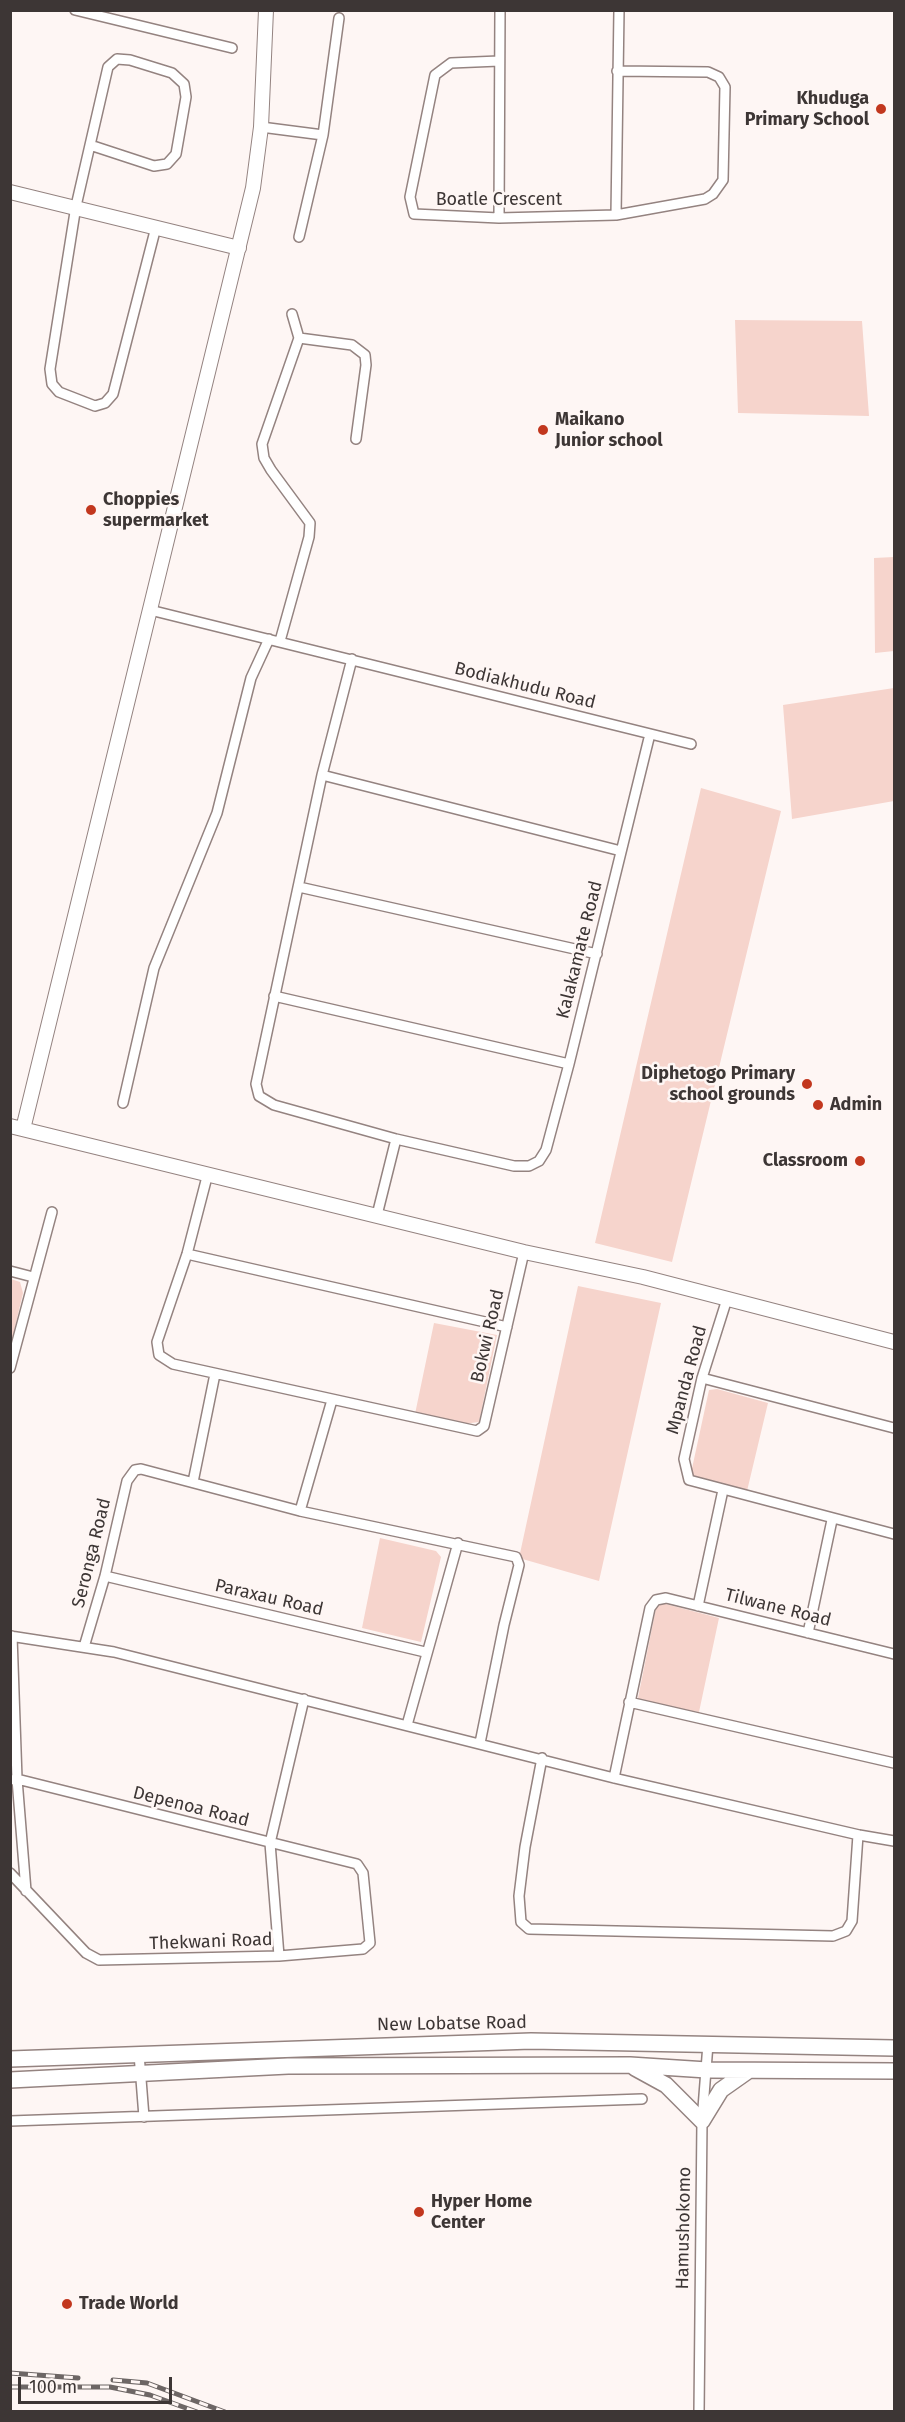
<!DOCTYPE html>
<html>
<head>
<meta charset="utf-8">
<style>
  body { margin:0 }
  #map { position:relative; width:905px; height:2422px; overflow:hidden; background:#fef6f4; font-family:"Fira Sans",sans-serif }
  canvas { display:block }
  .frame { position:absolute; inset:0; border:12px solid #3d3635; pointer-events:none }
  .scale { position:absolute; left:18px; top:2377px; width:154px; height:27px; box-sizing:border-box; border:3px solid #3d3635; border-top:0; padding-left:8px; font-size:18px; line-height:21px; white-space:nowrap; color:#3d3635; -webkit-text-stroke:4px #fef6f4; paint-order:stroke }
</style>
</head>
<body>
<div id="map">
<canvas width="905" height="2422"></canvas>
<div class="frame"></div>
<div class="scale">100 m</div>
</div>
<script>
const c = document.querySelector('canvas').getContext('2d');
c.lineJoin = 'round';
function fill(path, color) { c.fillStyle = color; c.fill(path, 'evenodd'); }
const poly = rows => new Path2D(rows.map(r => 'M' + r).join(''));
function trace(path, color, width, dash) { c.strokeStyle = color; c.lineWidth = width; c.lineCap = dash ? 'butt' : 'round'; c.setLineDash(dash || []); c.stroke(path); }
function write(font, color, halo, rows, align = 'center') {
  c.font = font + ' "Fira Sans",sans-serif'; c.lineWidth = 5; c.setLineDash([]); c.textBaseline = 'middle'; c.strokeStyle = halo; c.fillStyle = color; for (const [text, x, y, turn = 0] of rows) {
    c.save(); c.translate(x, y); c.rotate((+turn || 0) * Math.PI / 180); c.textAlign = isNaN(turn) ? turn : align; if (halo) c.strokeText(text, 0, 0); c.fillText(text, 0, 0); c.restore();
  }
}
fill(poly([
  [735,320,862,321,869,416,738,413],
  [894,557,894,651,875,653,874,558],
  [894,688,894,801,792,819,783,705],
  [701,788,781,811,672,1262,595,1243],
  [11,1279,20,1282,23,1293,11,1344],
  [578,1286,661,1303,599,1581,519,1558],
  [434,1323,497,1335,479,1422,463,1424,415,1414],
  [717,1389,768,1403,747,1491,694,1480,691,1473,709,1390],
  [380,1538,436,1551,441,1557,421,1642,362,1628],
  [662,1603,719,1618,699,1712,637,1703,656,1608]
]), '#f6d4cc');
const street = poly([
  [75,10,232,48],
  [499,61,451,63,435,75,410,197,414,214,499,218,616,215,705,199,713,194,723,180,725,87,719,77,708,72,617,71],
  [261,127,323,135],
  [90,145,154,166,167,164,176,154,186,97,184,84,172,73,130,60,117,59,108,67,90,145,76,206,50,369,52,384,59,392,95,406,105,403,113,394,156,227],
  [616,215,619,10],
  [499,218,500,10],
  [299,237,323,135,339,18],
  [299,338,352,345,365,355,366,365,356,439],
  [150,610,691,744],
  [280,641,309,537,310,523,271,470,264,458,262,444,299,338,292,314],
  [352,659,322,775,256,1084,259,1096,274,1105,396,1139,514,1166,529,1166,539,1161,546,1150,569,1064,650,734],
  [322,775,621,851],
  [299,887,597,954],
  [274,996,569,1064],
  [123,1103,154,968,217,813,251,678,269,639],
  [208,1173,187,1254,157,1342,159,1355,173,1364,477,1431,484,1426,524,1252],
  [377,1215,396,1139],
  [187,1254,507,1327],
  [10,1271,33,1277],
  [727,1299,702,1378,684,1459,689,1480,894,1534],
  [10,1368,52,1212],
  [702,1378,894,1428],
  [193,1482,215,1374],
  [300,1511,332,1400],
  [105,1576,425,1652],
  [698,1606,723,1490],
  [808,1633,832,1520],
  [10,1636,114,1652,614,1778,859,1835,894,1841],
  [12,1636,17,1779,26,1891],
  [84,1647,105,1576,127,1481,135,1470,141,1469,300,1511,516,1557,519,1565,504,1625,480,1743],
  [629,1702,894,1763],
  [407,1725,458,1543],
  [542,1758,525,1847,519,1896,521,1922,529,1929,833,1936,846,1931,852,1921,858,1835],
  [614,1778,650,1608,656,1600,666,1598,894,1654],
  [10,1780,17,1779,357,1864,363,1873,370,1943,363,1949,279,1956,99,1960,86,1953,10,1873],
  [279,1956,270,1843,304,1699],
  [139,2054,144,2117],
  [10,2121,642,2099],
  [699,2412,702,2121,708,2044]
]);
const secondary = poly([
  [10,192,239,248],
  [10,1126,524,1252,643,1277,894,1342],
  [23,1129,253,188,261,127,266,10]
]);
const primary = poly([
  [10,2059,531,2041,894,2048],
  [635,2068,666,2085,702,2121,721,2090,748,2071],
  [10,2080,288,2066,630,2065,707,2070,894,2071]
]);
trace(street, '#948380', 12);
trace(secondary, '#948380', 16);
trace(primary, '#948380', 18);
trace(street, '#fff', 9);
trace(secondary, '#fff', 14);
trace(primary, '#fff', 15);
const rail = poly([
  [10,2373,78,2378],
  [113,2380,147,2383,225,2412],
  [10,2387,110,2387,150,2395,197,2412]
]);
trace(rail, '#6d6665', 5);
trace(rail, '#fef6f4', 3, [9]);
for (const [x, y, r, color] of [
  [881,109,6,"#c2371e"],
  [543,430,6,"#c2371e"],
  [91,510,6,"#c2371e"],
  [807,1084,6,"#c2371e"],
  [818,1105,6,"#c2371e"],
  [860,1161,6,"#c2371e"],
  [419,2212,6,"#c2371e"],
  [67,2304,6,"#c2371e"]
]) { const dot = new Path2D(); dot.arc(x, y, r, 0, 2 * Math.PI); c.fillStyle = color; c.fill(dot); trace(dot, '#fef6f4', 2); }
write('bold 18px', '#3d3635', '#fef6f4', [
  ["Khuduga",869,99,"right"],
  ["Primary School",869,120,"right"],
  ["Maikano",555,420],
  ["Junior school",555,441],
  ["Choppies",103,500],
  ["supermarket",103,521],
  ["Diphetogo Primary",795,1074,"right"],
  ["school grounds",795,1095,"right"],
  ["Admin",830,1105],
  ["Classroom",848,1161,"right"],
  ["Hyper Home",431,2202],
  ["Center",431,2223],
  ["Trade World",79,2304]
], 'left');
write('18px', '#3d3635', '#fef6f4', [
  ["Boatle Crescent",499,200],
  ["Bodiakhudu Road",525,686,14],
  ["Kalakamate Road",580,950,-76],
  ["Bokwi Road",488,1336,-77],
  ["Mpanda Road",687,1380,-75],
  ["Seronga Road",92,1553,-76],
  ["Paraxau Road",269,1598,13],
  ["Tilwane Road",778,1608,14],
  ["Depenoa Road",191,1807,14],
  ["Thekwani Road",211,1942,-2],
  ["New Lobatse Road",452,2024,-1],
  ["Hamushokomo",684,2228,-89]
]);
</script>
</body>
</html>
